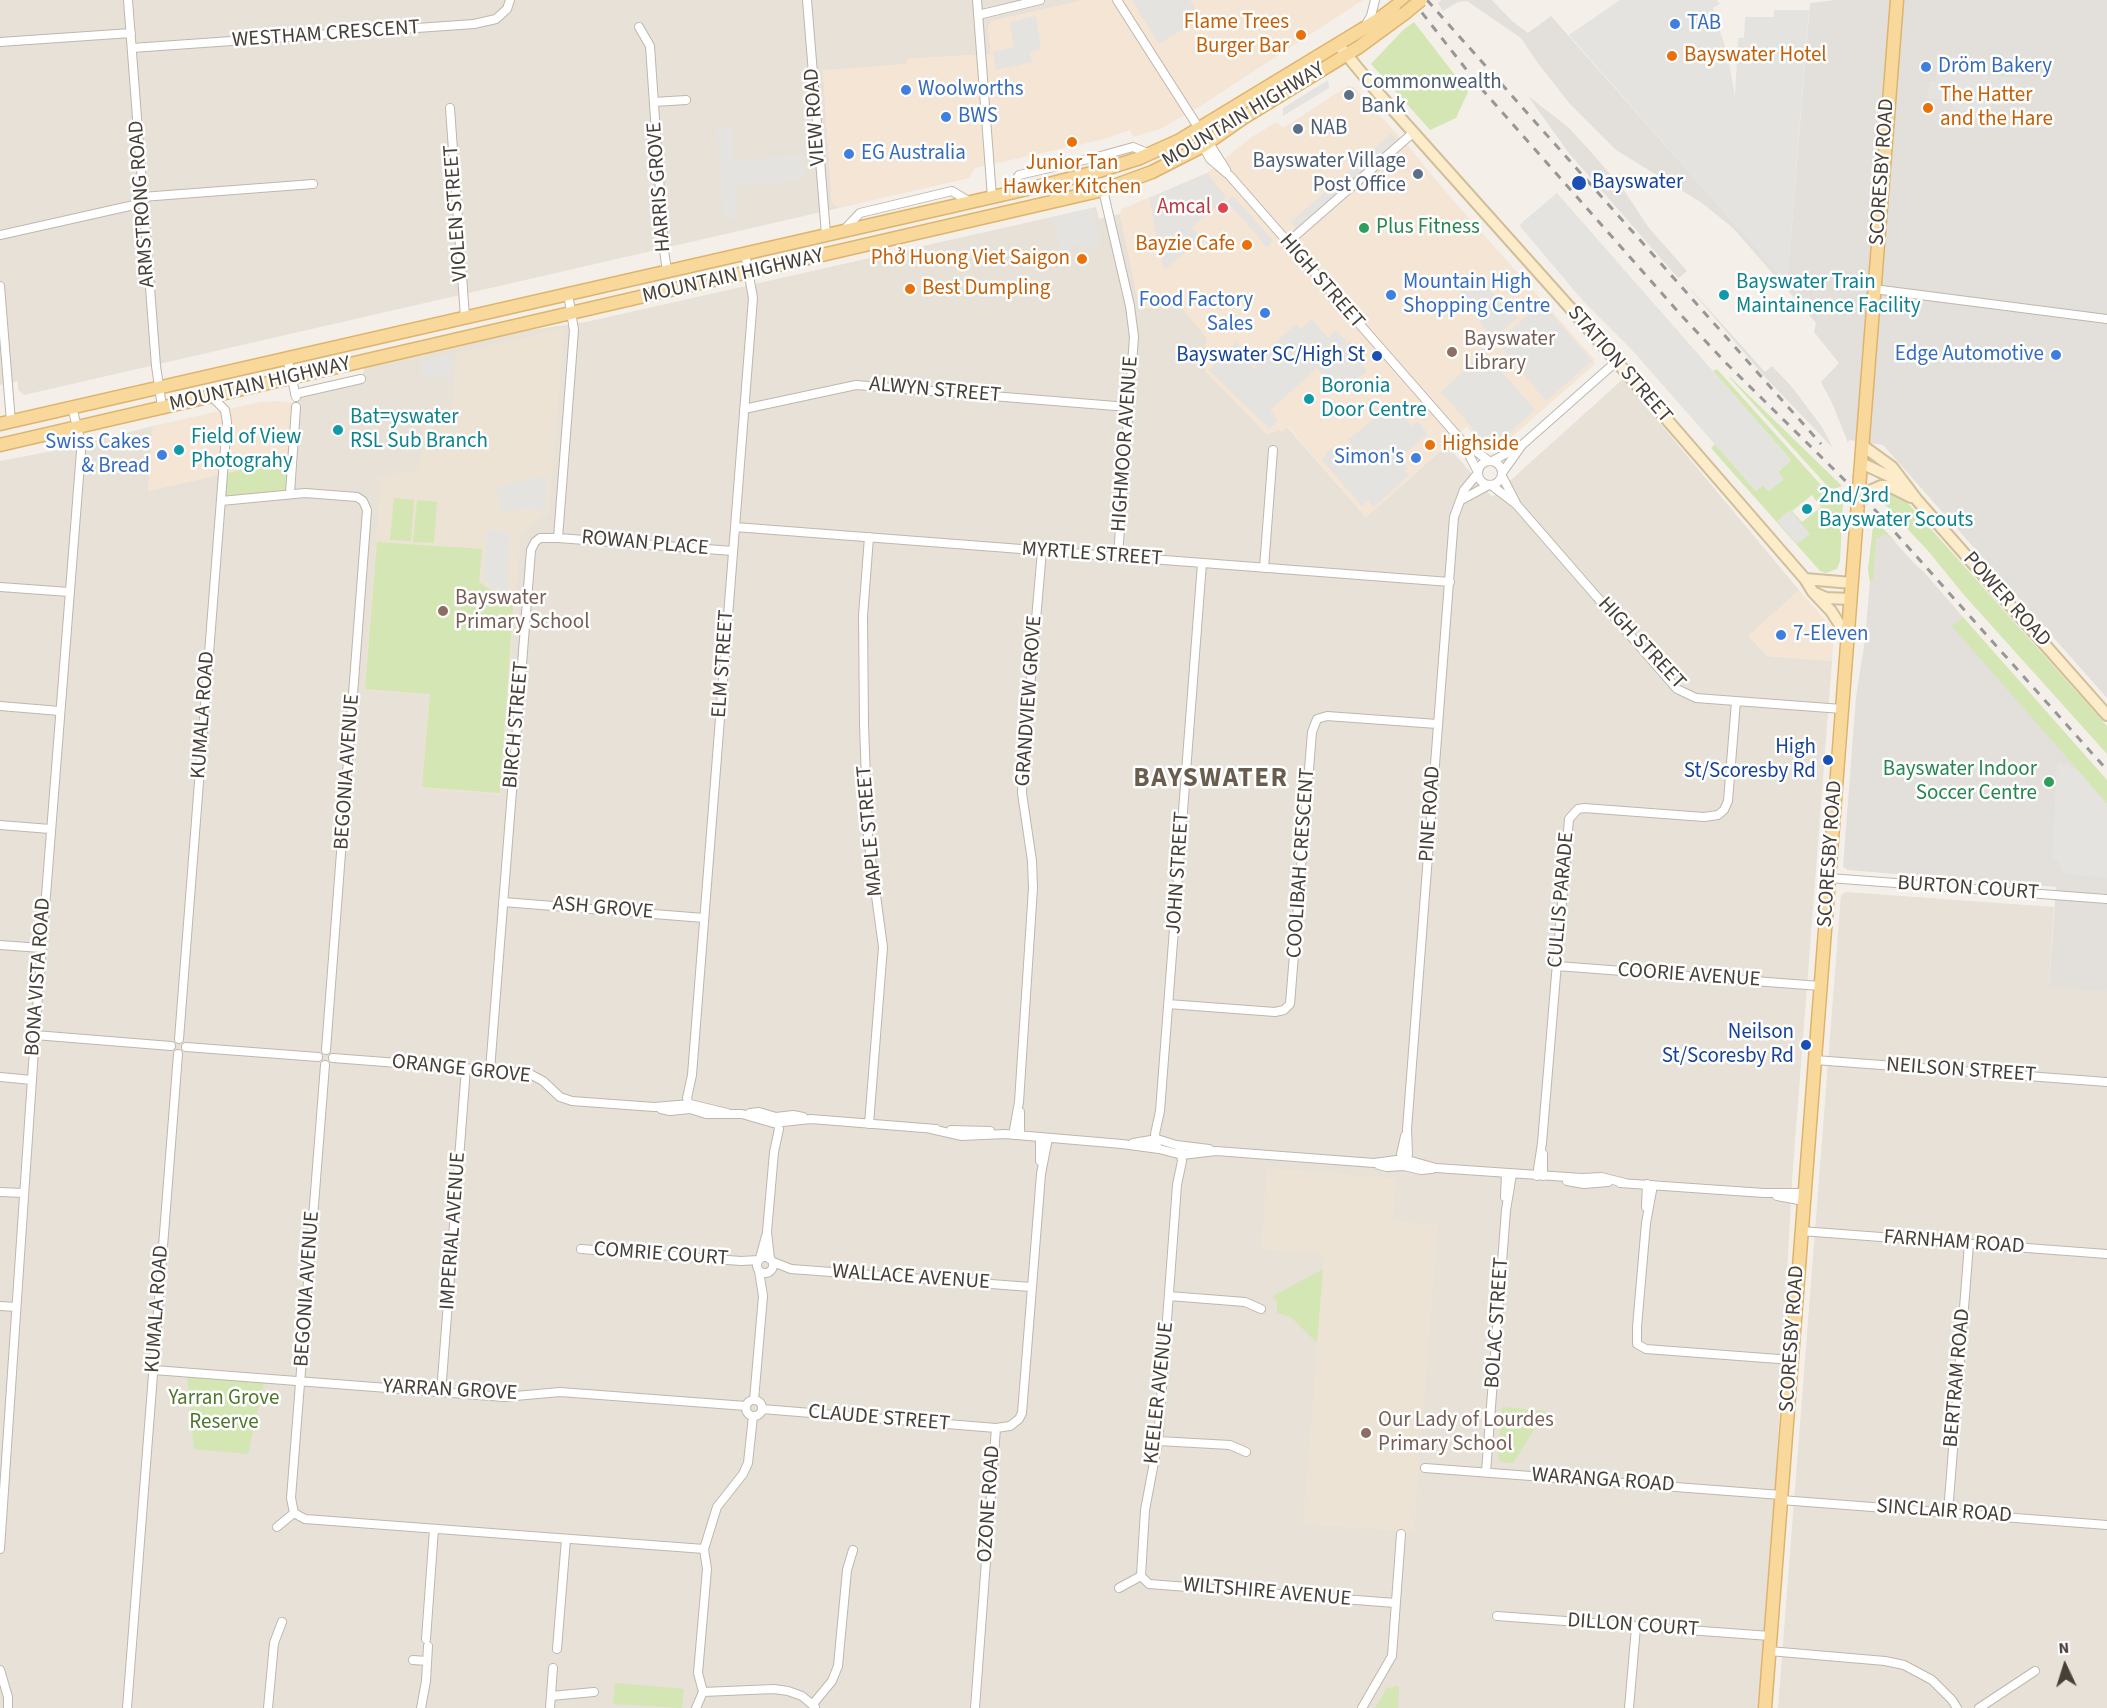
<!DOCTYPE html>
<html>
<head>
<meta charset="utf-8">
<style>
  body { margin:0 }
  #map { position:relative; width:2107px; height:1708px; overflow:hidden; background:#f4f0e9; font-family:"Source Sans 3",sans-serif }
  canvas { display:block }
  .north { position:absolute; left:2035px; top:1636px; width:60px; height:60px; -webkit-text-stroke:4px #fff; paint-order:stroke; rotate:356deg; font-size:16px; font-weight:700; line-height:24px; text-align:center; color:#474038 }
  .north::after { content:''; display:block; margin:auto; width:21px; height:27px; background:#474038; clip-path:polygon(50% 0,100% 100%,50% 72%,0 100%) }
</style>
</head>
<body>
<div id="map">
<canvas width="2107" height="1708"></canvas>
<div class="north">N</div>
</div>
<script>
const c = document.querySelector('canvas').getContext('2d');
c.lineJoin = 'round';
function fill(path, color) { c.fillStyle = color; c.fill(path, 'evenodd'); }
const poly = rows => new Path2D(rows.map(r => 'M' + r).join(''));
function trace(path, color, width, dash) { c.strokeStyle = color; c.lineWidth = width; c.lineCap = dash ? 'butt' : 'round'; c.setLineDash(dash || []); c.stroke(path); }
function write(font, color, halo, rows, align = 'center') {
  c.font = font + ' "Source Sans 3",sans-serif'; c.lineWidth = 5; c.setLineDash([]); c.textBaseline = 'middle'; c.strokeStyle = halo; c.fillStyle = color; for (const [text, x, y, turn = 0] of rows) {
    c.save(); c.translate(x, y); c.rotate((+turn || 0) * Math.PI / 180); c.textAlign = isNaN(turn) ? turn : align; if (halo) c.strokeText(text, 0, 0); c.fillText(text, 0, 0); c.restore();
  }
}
fill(poly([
  [0,0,1084,0,992,21,988,27,991,54,908,59,908,64,823,71,832,203,839,208,24,395,18,390,18,381,0,385],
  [1096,207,1099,219,1120,214,1140,310,1176,300,1207,338,1205,371,1271,432,1287,427,1366,517,1447,445,1492,497,1623,379,1799,590,1749,636,1767,656,1832,661,1792,1181,1774,1512,1758,1708,0,1708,0,461,63,449,153,426,148,491,283,460,292,458,295,394,361,379,367,361,453,341,586,322],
  [1846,892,2054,907,2049,986,2107,991,2107,1708,1778,1708,1841,895]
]), '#e7e1d7');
fill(poly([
  [1084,0,1363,0,1199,107,1160,129,1133,137,1130,130,1104,139,975,168,969,178,839,208,832,203,823,70,907,64,907,59,991,54,988,27,991,21],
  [1348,86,1354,87,1407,145,1446,192,1594,359,1594,365,1497,450,1488,451,1467,427,1366,517,1288,427,1282,432,1279,430,1267,435,1205,371,1207,338,1176,301,1140,310,1120,214,1122,209,1207,173,1250,138,1277,122,1283,128],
  [278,401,296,403,292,458,148,491,153,426,260,402],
  [1799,590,1834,630,1832,661,1767,656,1749,635]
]), '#f4e5d5');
fill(poly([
  [1442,0,1492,0,1512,21,1528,33,1551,16,1787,283,1810,3,1835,0,2107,0,2107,698,1883,445,1849,440,1848,443,1833,405,1821,382,1839,363,1814,332,1816,323,1733,228,1702,203,1616,150,1570,104,1537,62,1521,38,1467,1,1458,2,1443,11,1438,3],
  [1528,96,1568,127,1591,152,1623,189,1649,228,1687,271,1680,277,1765,372,1772,366,1792,387,1822,427,1833,448,1763,375,1680,277,1678,278,1568,152],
  [1874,519,1915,564,1924,572,1963,617,1953,626,2107,804,2107,991,2049,987,2056,887,1848,870,1843,867,1856,697,1865,640,1870,581,1868,570]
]), '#e3dfda');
fill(poly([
  [560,328,564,331,549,513,521,532,501,795,421,789,429,695,364,691,380,489,378,478,419,470,424,418,452,411,456,353,552,331],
  [1267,1168,1396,1178,1393,1221,1438,1225,1414,1532,1303,1524,1324,1254,1261,1249]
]), '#ece3d4');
fill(poly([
  [1414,22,1468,92,1456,118,1430,130,1371,64,1403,30],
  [1717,369,1828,493,1837,497,1843,502,1840,561,1837,569,1826,573,1820,571,1711,448,1715,444,1756,491,1763,485,1769,491,1783,479,1778,472,1791,460,1713,371],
  [1812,495,1821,507,1802,522,1792,511],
  [1729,377,1730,377,1842,486,1832,490,1829,488],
  [292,458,290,493,221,501,223,474],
  [1886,490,1906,501,2107,726,2107,754,1964,595,1929,552,1875,494],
  [394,498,414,500,411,541,390,540],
  [417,500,437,502,434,543,413,542],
  [1874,519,1897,543,1886,534,1876,538,1873,581,1870,581,1868,570],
  [377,542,482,549,479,582,492,591,514,592,500,793,422,787,430,694,365,689],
  [1963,617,2107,780,2107,804,1952,626],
  [1323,1269,1317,1343,1291,1317,1277,1313,1277,1302,1273,1296],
  [187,1373,265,1379,248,1454,194,1449],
  [1502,1407,1546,1411,1513,1463,1501,1462,1498,1457],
  [615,1683,684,1689,682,1708,613,1704],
  [1399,1686,1398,1708,1375,1708,1387,1688]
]), '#d3e6b4');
fill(poly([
  [1132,0,1190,0,1201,18,1159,44],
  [1620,0,1717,0,1720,4,1713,8,1728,57,1735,96,1738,38,1744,38,1745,17,1774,17,1774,10,1809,10,1787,284,1569,35],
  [1036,16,1041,49,1033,51,1030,54,1032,62,996,70,993,52,1014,47,1010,22],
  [1937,71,2020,78,2019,95,2007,94,2006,106,1989,104,1989,113,1952,110,1952,102,1928,98,1929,81,1936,81],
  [1328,80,1329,88,1283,116,1283,108],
  [732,126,734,160,803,155,805,180,736,185,737,219,723,219,717,127],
  [1391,134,1398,141,1297,230,1291,222],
  [1207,173,1226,197,1192,227,1201,239,1164,270,1149,198],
  [1557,193,1791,460,1778,472,1783,479,1769,491,1763,485,1756,491,1631,349,1583,301,1519,225],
  [1233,196,1273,241,1267,247,1227,201],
  [1093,208,1101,246,1087,249,1087,247,1082,248,1081,244,1070,246,1071,253,1061,255,1052,217],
  [1480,278,1495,296,1474,313,1458,295],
  [1499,296,1517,318,1493,338,1475,316],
  [1542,303,1592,361,1546,401,1497,342],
  [1312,319,1328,338,1336,331,1347,342,1319,367,1350,341,1367,359,1361,365,1367,371,1340,394,1317,368,1270,410,1278,421,1269,429,1209,370,1236,342,1253,361,1250,363,1255,369,1257,367,1253,363,1296,324,1301,329],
  [1485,352,1535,410,1491,449,1441,392,1476,360,1480,365,1482,363,1477,357],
  [453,354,449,380,446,380,445,375,423,379,420,361],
  [1396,408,1412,426,1418,422,1428,434,1403,455,1399,451,1396,453,1396,456,1407,468,1405,471,1409,475,1374,507,1368,501,1362,506,1322,460,1331,448,1341,457,1353,446,1348,440,1382,412,1387,416],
  [548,475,545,509,535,512,532,508,502,513,496,487],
  [1790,510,1810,534,1797,544,1777,521],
  [487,530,510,532,507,578,509,579,508,589,490,588,490,581,484,581],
  [2057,763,2065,764,2078,770,2107,805,2107,878,2064,874,2057,859,2052,859]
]), '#e5e3e0');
const minor = poly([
  [128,0,156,366,162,407],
  [807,0,826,234],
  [977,0,992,197],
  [1117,0,1200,130],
  [978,15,1040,0],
  [1365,26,1371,16,1375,0],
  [639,27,650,46,664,250,667,271],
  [0,42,131,33],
  [132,48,474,24,496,19,507,9,510,0],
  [654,102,686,100],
  [450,108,465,317],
  [1199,129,1203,146,1210,159,1230,176,1461,440,1478,472],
  [1207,140,1226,170],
  [1103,190,1130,306,1134,337,1118,556],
  [1008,193,1019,175,1097,157,1133,147,1150,154],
  [142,197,313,184],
  [844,230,860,213,952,191,970,202],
  [0,235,143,203],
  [1287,243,1414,132],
  [0,286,11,422],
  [1874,289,2107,319],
  [287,358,296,397],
  [295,394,361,379],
  [744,409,856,385,1128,407],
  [1462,441,1489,461],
  '1478 473a12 12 0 1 1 24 0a12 12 0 1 1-24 0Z',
  [1492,461,1521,446],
  [1502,473,1522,445,1617,361],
  [1502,476,1516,503],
  [1491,485,1516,504,1677,689,1696,698,1842,709],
  [290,493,296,407],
  [1461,500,1489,485],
  [221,501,305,493,357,497,363,501,367,510,326,1050],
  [735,527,1450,582],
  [869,537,863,616,864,724,868,837,883,947,869,1124],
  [558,538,733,551],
  [1264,568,1273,450],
  [0,587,69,592],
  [0,706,60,711],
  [0,825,50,829],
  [1829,878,2107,899],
  [503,902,704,918],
  [0,945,41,948],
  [1557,966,1820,986],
  [1168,1004,1275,1012,1284,1010,1290,1004,1312,732,1317,719,1327,716,1437,724],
  [35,1035,171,1046],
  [179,1039,227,422,225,410,211,396],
  [186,1047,318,1057],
  [333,1058,528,1073,543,1081,560,1097,572,1101,654,1107,690,1104,727,1113],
  [1815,1060,2107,1082],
  [325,1065,291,1498,294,1513,305,1519,704,1549],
  [490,1070,531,550,535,542,540,538,558,538,574,330,568,294],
  [0,1077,32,1080],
  [661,1109,670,1111,690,1109,706,1114,742,1114,773,1123,811,1119,936,1129],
  [690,1109,687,1098,692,1075,753,298,745,253],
  [1020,1112,1020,1135],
  [750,1113,759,1112,776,1117,793,1115,803,1117],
  [931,1129,962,1136,1005,1134,1122,1144,1159,1149,1182,1155,1216,1151,1374,1163,1404,1159,1436,1168,1582,1178,1601,1177,1625,1183],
  [951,1130,990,1131],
  [1013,1135,1019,1102,1033,888,1032,861,1022,793,1023,768,1042,551],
  [1040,1137,1040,1161],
  [1133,1143,1157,1139,1176,1145,1209,1149],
  [1157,1148,1155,1134,1160,1111,1202,563],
  [1403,1162,1401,1154,1405,1136],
  [1379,1165,1387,1167,1404,1166,1421,1170,1432,1169],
  [1404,1166,1408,1154,1407,1129,1454,517,1464,490,1478,473],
  [1537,1176,1542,1143,1569,819,1578,809,1584,808,1704,817,1718,815,1724,810,1728,801,1736,701],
  [1543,1176,1543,1154],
  [1567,1181,1584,1184,1608,1182],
  [1620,1183,1764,1193,1804,1193],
  [1653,1185,1646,1223,1637,1327,1637,1344,1646,1349,1792,1360],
  [0,1192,24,1193],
  [1777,1196,1804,1201],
  [1505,1197,1506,1173],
  [1646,1207,1647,1184],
  [1801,1231,2107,1254],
  [581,1249,741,1261,759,1260],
  '757 1265a8 8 0 1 1 16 0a8 8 0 1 1-16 0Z',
  [760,1258,766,1236],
  [770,1259,767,1232,774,1152,779,1129,776,1117],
  [773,1262,791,1269,1031,1287],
  [1169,1296,1245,1302,1261,1309],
  [0,1306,16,1307],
  [154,1370,504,1397,560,1392,746,1406],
  [441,1393,466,1068],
  [754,1400,763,1296,759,1271],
  '746 1408a8 8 0 1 1 16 0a8 8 0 1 1-16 0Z',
  [762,1409,996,1428],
  [1158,1441,1230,1445,1246,1452],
  [1425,1468,1781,1495],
  [1486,1472,1506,1210,1512,1174],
  [1781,1500,2107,1525],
  [1948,1513,1969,1244],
  [277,1527,294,1513],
  [0,1549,35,1035,81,451,80,439,72,407],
  [1141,1576,1149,1584,1395,1603],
  [1119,1588,1141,1576,1145,1510,1158,1441,1177,1185,1182,1161,1180,1146],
  [1497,1616,1770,1636],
  [426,1639,434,1529],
  [557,1649,566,1539],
  [1769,1651,1885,1661,1904,1665,1932,1680,1952,1700,1957,1708],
  [413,1660,427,1661],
  [0,1670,8,1697,8,1708],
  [703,1692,774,1689,788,1691,802,1696,815,1707],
  [551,1696,594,1692],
  [813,1704,832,1681,838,1666,847,1570,853,1550],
  [127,1708,178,1054],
  [268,1708,274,1643,282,1622],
  [421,1708,426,1681,428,1646],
  [550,1708,553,1668],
  [696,1708,703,1692,698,1673,707,1569,704,1549,717,1507,743,1474,748,1463,753,1416],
  [975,1708,996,1428,1010,1426,1019,1419,1022,1413,1041,1174,1048,1138],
  [1362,1708,1392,1656,1401,1534],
  [1629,1708,1636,1627],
  [1979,1708,2035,1671]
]);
const secondary = poly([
  [1341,48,1379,94,1572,310,1805,579,1813,592,1831,611,1847,636],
  [1863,446,1892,467,1917,500,2107,715],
  [1861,463,1891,477,1902,484],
  [1872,490,1881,486,1889,486,1911,497],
  [1805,579,1852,583],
  [1815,593,1826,598,1850,599]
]);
const primary = poly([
  [0,424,1045,185,1099,171,1140,158,1180,140,1376,21,1404,0],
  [0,445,1103,190,1152,172,1203,146,1243,118,1359,47,1404,14],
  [1860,476,1897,0],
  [1765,1708,1858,502]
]);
trace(minor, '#bfb7ac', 10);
trace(secondary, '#d1bf9a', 14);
trace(primary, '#deb46c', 15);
trace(minor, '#fff', 8);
trace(secondary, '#fcecca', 10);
trace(primary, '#f9d89c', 12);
trace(poly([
  [1412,0,1480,87,1681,315,1726,363,1876,511,2107,770],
  [1427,0,1821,444]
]), '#979797', 3, [8, 8]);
const secondaryBridge = poly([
  [1858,502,1872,490]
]);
const primaryBridge = poly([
  [1404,14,1421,0],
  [1858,502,1860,476]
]);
trace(secondaryBridge, '#d1bf9a', 14, []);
trace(primaryBridge, '#deb46c', 15, []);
trace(secondaryBridge, '#fcecca', 10);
trace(primaryBridge, '#f9d89c', 12);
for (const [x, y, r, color] of [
  [1675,24,6,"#3f7fe0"],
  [1301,35,6,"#e8710a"],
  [1672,56,6,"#e8710a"],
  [1926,67,6,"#3f7fe0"],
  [906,90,6,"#3f7fe0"],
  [1349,95,6,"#5c6f8a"],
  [1928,108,6,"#e8710a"],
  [946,117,6,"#3f7fe0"],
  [1298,129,6,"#5c6f8a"],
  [1072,142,6,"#e8710a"],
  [849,154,6,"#3f7fe0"],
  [1418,174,6,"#5c6f8a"],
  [1579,183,8,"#1a4fb4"],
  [1223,208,6,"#e0444e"],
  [1364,228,6,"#2e9e5b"],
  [1247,245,6,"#e8710a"],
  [1082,259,6,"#e8710a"],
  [910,289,6,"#e8710a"],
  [1391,295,6,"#3f7fe0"],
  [1724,295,6,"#0f9aa8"],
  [1265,313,6,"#3f7fe0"],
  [1452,352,6,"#8d6e63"],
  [2056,355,6,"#3f7fe0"],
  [1377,356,6,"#1a4fb4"],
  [1309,399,6,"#0f9aa8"],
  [338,430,6,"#0f9aa8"],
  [1430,445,6,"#e8710a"],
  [179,450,6,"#0f9aa8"],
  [162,455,6,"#3f7fe0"],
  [1416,458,6,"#3f7fe0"],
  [1807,509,6,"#0f9aa8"],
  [443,611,6,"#8d6e63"],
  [1781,635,6,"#3f7fe0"],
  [1828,760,6,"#1a4fb4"],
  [2049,782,6,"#2e9e5b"],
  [1806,1045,6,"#1a4fb4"],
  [1366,1433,6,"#8d6e63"]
]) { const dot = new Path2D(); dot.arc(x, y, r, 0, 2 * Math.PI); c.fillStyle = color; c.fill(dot); trace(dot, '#fff', 2); }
write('21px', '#c56008', '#fff', [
  ["Flame Trees",1289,23,"right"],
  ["Burger Bar",1289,47,"right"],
  ["Bayswater Hotel",1684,56],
  ["The Hatter",1940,96],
  ["and the Hare",1940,120],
  ["Junior Tan",1072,164,"center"],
  ["Hawker Kitchen",1072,188,"center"],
  ["Bayzie Cafe",1235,245,"right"],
  ["Phở Huong Viet Saigon",1070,259,"right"],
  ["Best Dumpling",922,289],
  ["Highside",1442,445]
], 'left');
write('21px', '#366cbe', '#fff', [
  ["TAB",1687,24],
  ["Dröm Bakery",1938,67],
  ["Woolworths",918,90],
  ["BWS",958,117],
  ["EG Australia",861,154],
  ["Mountain High",1403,283],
  ["Shopping Centre",1403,307],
  ["Food Factory",1253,301,"right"],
  ["Sales",1253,325,"right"],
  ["Edge Automotive",2044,355,"right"],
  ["Swiss Cakes",150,443,"right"],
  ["& Bread",150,467,"right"],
  ["Simon's",1404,458,"right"],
  ["7-Eleven",1793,635]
], 'left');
write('21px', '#474038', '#fff', [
  ["WESTHAM CRESCENT",326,35,-4],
  ["MOUNTAIN HIGHWAY",1244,116,-31],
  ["VIEW ROAD",816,117,-94],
  ["SCORESBY ROAD",1883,172,-86],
  ["HARRIS GROVE",660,187,-94],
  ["ARMSTRONG ROAD",143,204,-94],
  ["VIOLEN STREET",457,213,-94],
  ["MOUNTAIN HIGHWAY",733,277,-13],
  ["HIGH STREET",1321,282,49],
  ["STATION STREET",1619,365,49],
  ["MOUNTAIN HIGHWAY",260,385,-13],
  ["ALWYN STREET",935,391,5],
  ["HIGHMOOR AVENUE",1126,444,-86],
  ["ROWAN PLACE",645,544,5],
  ["MYRTLE STREET",1092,555,4],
  ["POWER ROAD",2006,600,48],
  ["HIGH STREET",1641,644,47],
  ["ELM STREET",724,664,-86],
  ["GRANDVIEW GROVE",1030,701,-86],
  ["KUMALA ROAD",204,715,-86],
  ["BIRCH STREET",517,725,-85],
  ["BEGONIA AVENUE",348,772,-86],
  ["PINE ROAD",1431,814,-86],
  ["MAPLE STREET",871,831,-95],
  ["SCORESBY ROAD",1831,854,-86],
  ["COOLIBAH CRESCENT",1302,863,-86],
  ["JOHN STREET",1179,873,-86],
  ["BURTON COURT",1968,889,4],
  ["CULLIS PARADE",1562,900,-85],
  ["ASH GROVE",603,909,5],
  ["COORIE AVENUE",1689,976,4],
  ["BONA VISTA ROAD",39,977,-86],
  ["ORANGE GROVE",461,1070,6],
  ["NEILSON STREET",1961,1071,4],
  ["IMPERIAL AVENUE",454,1231,-86],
  ["FARNHAM ROAD",1954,1243,4],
  ["COMRIE COURT",661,1255,4],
  ["WALLACE AVENUE",911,1278,4],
  ["BEGONIA AVENUE",308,1289,-86],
  ["KUMALA ROAD",158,1309,-86],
  ["BOLAC STREET",1498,1323,-86],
  ["SCORESBY ROAD",1793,1339,-86],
  ["BERTRAM ROAD",1958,1378,-85],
  ["YARRAN GROVE",450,1391,3],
  ["KEELER AVENUE",1160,1393,-84],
  ["CLAUDE STREET",879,1419,5],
  ["WARANGA ROAD",1603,1481,4],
  ["OZONE ROAD",990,1504,-86],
  ["SINCLAIR ROAD",1944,1512,4],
  ["WILTSHIRE AVENUE",1267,1593,5],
  ["DILLON COURT",1633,1626,4]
]);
write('21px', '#4e5e75', '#fff', [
  ["Commonwealth",1361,83],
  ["Bank",1361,107],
  ["NAB",1310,129],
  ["Bayswater Village",1406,162,"right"],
  ["Post Office",1406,186,"right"]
], 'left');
write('21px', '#164399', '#fff', [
  ["Bayswater",1592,183,"left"],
  ["Bayswater SC/High St",1365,356],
  ["High",1816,748],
  ["St/Scoresby Rd",1816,772],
  ["Neilson",1794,1033],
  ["St/Scoresby Rd",1794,1057]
], 'right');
write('21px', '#be3a42', '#fff', [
  ["Amcal",1211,208]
], 'right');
write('21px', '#27864d', '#fff', [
  ["Plus Fitness",1376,228],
  ["Bayswater Indoor",2037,770,"right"],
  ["Soccer Centre",2037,794,"right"]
], 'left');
write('21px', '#0d838f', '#fff', [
  ["Bayswater Train",1736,283],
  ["Maintainence Facility",1736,307],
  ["Boronia",1321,387],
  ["Door Centre",1321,411],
  ["Bat=yswater",350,418],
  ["RSL Sub Branch",350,442],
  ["Field of View",191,438],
  ["Photograhy",191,462],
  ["2nd/3rd",1819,497],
  ["Bayswater Scouts",1819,521]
], 'left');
write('21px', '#785e54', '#fff', [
  ["Bayswater",1464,340],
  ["Library",1464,364],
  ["Bayswater",455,599],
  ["Primary School",455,623],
  ["Our Lady of Lourdes",1378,1421],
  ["Primary School",1378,1445]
], 'left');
write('21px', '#4e762d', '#fff', [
  ["Yarran Grove",224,1399],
  ["Reserve",224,1423]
]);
c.letterSpacing = '1.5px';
write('bold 27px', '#695d4f', '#fff', [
  ["BAYSWATER",1211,780]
]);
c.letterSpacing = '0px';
</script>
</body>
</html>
